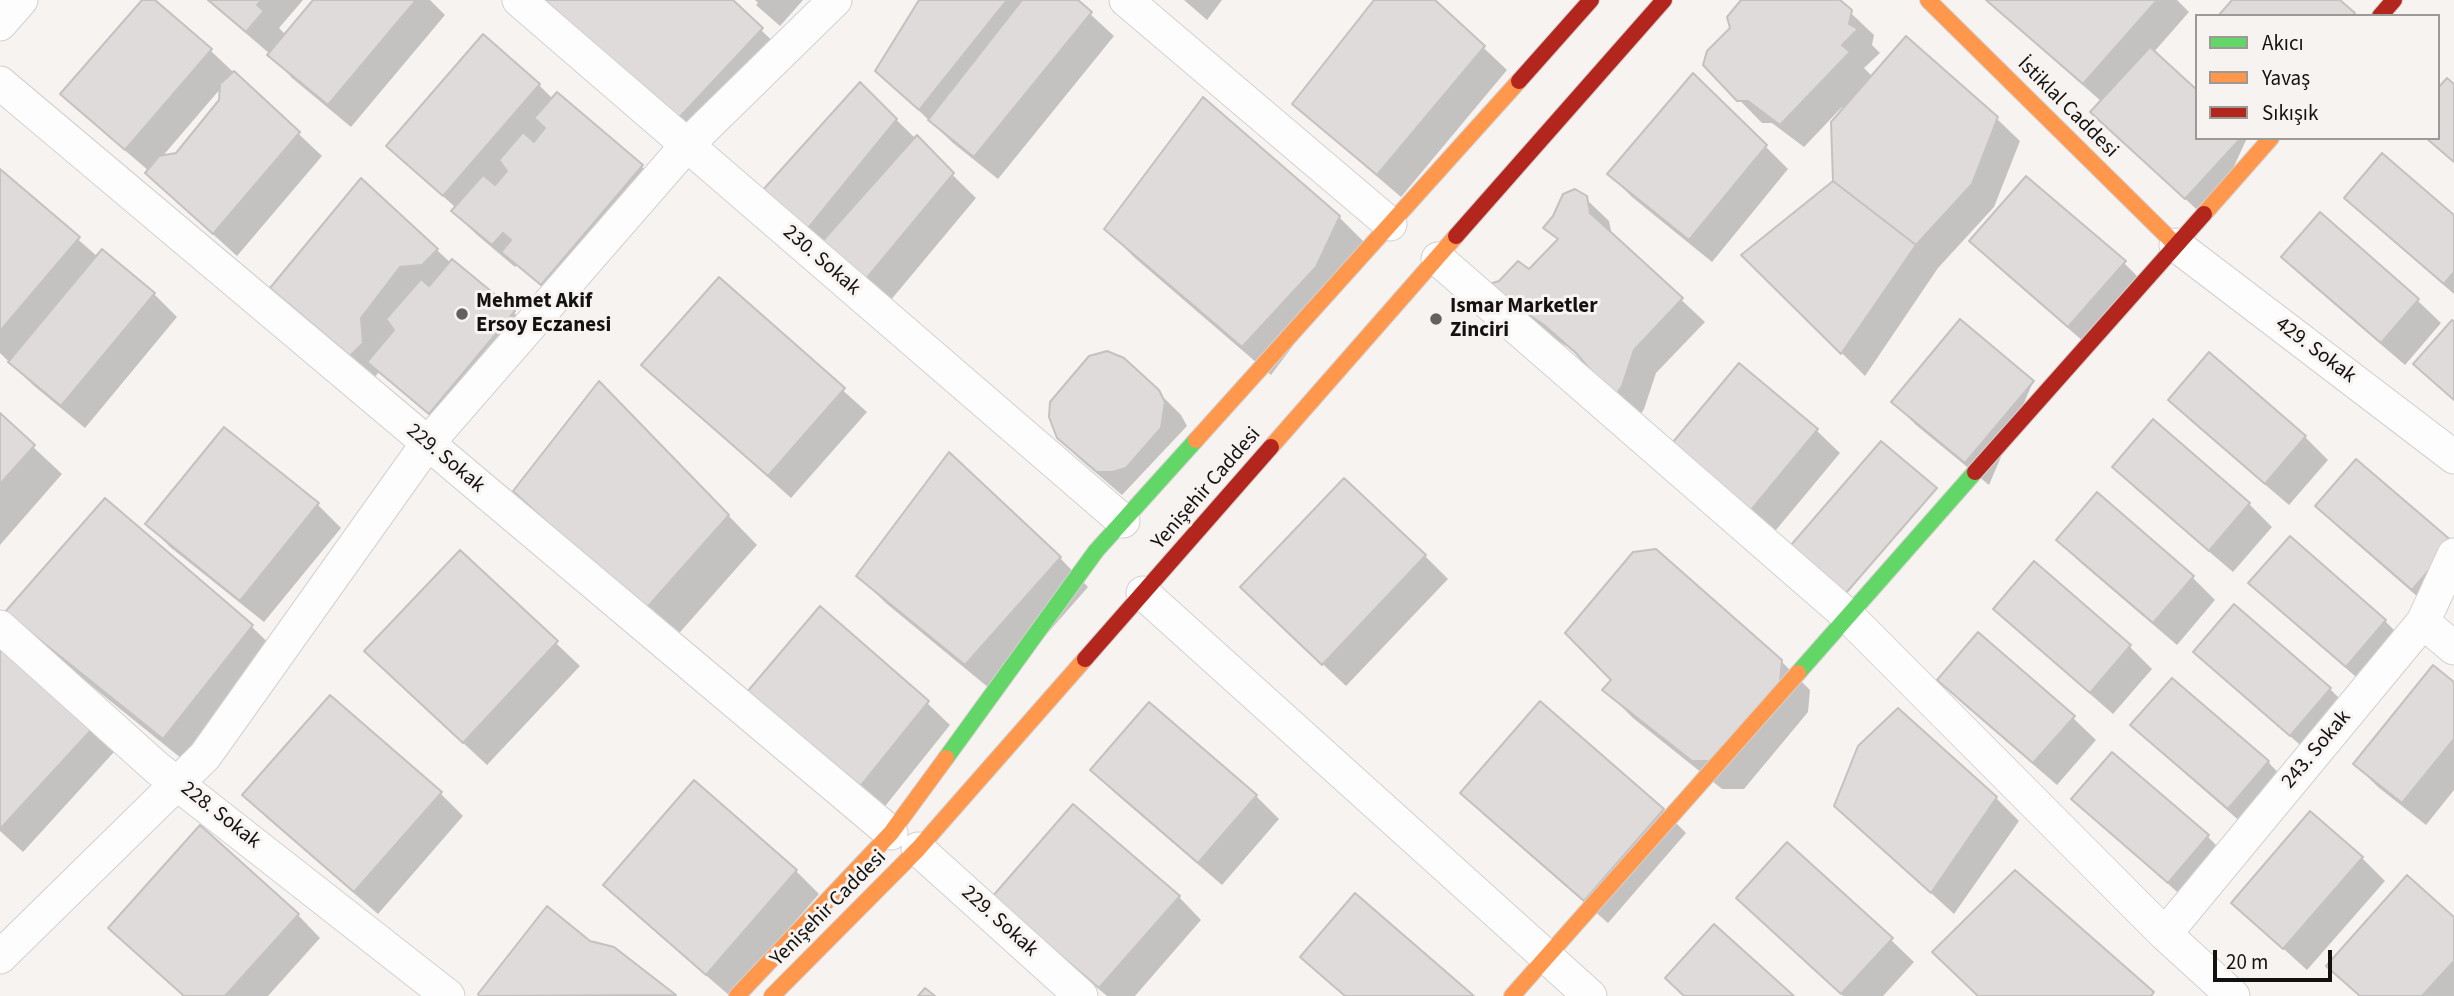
<!DOCTYPE html>
<html>
<head>
<meta charset="utf-8">
<style>
  body { margin:0 }
  #map { position:relative; width:2454px; height:996px; overflow:hidden; background:#f6f3f1; font-family:"Source Sans 3",sans-serif }
  canvas { display:block }
  .legend { position:absolute; left:2195px; top:14px; width:245px; height:126px; box-sizing:border-box; background:#f7f3f0; border:2px solid #9c9997; margin:0; padding:9px 12px; list-style:none; font-size:21px; color:#131211 }
  .legend li { display:flex; align-items:center; gap:14px; height:35px }
  .legend b { width:35px; border:2px solid #9c9997 }
  .scale { position:absolute; left:2213px; top:950px; width:119px; height:32px; box-sizing:border-box; border:4px solid #131211; border-top:0; padding-left:9px; font-size:21px; line-height:24px; white-space:nowrap; color:#131211; -webkit-text-stroke:5px #f7f3f0; paint-order:stroke }
</style>
</head>
<body>
<div id="map">
<canvas width="2454" height="996"></canvas>
<ul class="legend">
<li><b style="height:9px;background:#63d668"></b>Akıcı</li>
<li><b style="height:9px;background:#ff974d"></b>Yavaş</li>
<li><b style="height:9px;background:#b3261e"></b>Sıkışık</li>
</ul>
<div class="scale">20 m</div>
</div>
<script>
const c = document.querySelector('canvas').getContext('2d');
c.lineJoin = 'round';
function fill(path, color) { c.fillStyle = color; c.fill(path, 'evenodd'); }
const poly = rows => new Path2D(rows.map(r => 'M' + r).join(''));
function trace(path, color, width, dash) { c.strokeStyle = color; c.lineWidth = width; c.lineCap = dash ? 'butt' : 'round'; c.setLineDash(dash || []); c.stroke(path); }
function write(font, color, halo, rows, align = 'center') {
  c.font = font + ' "Source Sans 3",sans-serif'; c.lineWidth = 6; c.setLineDash([]); c.textBaseline = 'middle'; c.strokeStyle = halo; c.fillStyle = color; for (const [text, x, y, turn = 0] of rows) {
    c.save(); c.translate(x, y); c.rotate((+turn || 0) * Math.PI / 180); c.textAlign = isNaN(turn) ? turn : align; if (halo) c.strokeText(text, 0, 0); c.fillText(text, 0, 0); c.restore();
  }
}
fill(poly([
  [144,0,152,0,211,51,322,156,237,256,171,196,148,173,149,171,86,117,63,94],
  [221,88,220,101,177,155,161,158],
  [207,0,303,0,279,28,286,35,315,0,430,0,445,15,351,127,292,78,270,54],
  [546,0,730,0,790,58,705,149],
  [755,0,803,0,780,26,756,5,758,3],
  [921,0,1075,0,1114,36,998,179,953,143,877,71],
  [1184,0,1222,0,1207,20],
  [1376,0,1433,0,1507,70,1401,197,1318,126,1295,104],
  [1744,0,1837,0,1874,35,1872,45,1880,53,1864,68,1873,77,1996,118,2020,141,1994,207,1938,268,1865,376,1744,256,1835,182,1844,109,1842,107,1804,147,1772,123,1762,123,1705,65,1732,29],
  [1989,0,2177,0,2189,12,2153,53,2197,138,2247,138,2209,221,2116,134,2102,102,2012,23],
  [860,84,976,198,885,307,786,215],
  [539,85,553,99,642,167,664,189,565,307,517,265,515,267,476,234,453,211,456,208,388,146],
  [1765,146,1788,169,1712,262,1632,197,1609,174],
  [0,171,98,257,154,294,177,317,85,428,33,385,0,353],
  [361,181,451,263,453,261,514,313,537,335,453,436,379,372,374,378,295,311,272,288],
  [1585,198,1609,221,1612,235,1705,322,1656,373,1644,409,1637,420,1584,361,1569,348,1544,332,1513,320,1529,272,1559,241,1545,227],
  [2346,198,2454,217,2454,294,2369,220],
  [2320,215,2418,301,2441,323,2405,365,2306,280,2283,257],
  [1339,217,1368,246,1271,375,1135,258,1106,229],
  [1972,241,2124,263,2147,286,2092,349,1994,264],
  [719,280,867,412,791,498,643,365],
  [2209,355,2305,437,2328,460,2289,505,2193,423,2170,400],
  [1740,366,1817,431,1840,453,1771,536,1693,471],
  [2033,382,1989,485,1916,425,1893,402],
  [1157,391,1181,415,1187,426,1122,495,1082,461,1058,437],
  [628,412,757,545,674,639,515,491],
  [0,416,62,474,0,545],
  [2154,422,2249,504,2272,527,2233,572,2137,490,2114,467],
  [224,429,318,505,341,528,264,622,170,547,147,524],
  [2097,495,2193,578,2215,600,2177,645,2081,563,2058,540],
  [105,500,252,627,281,655,192,767,36,641,8,612],
  [2317,506,2454,546,2435,612,2340,529],
  [2290,538,2385,621,2408,644,2370,689,2274,606,2251,583],
  [460,552,580,666,487,765,389,674],
  [1425,556,1448,579,1346,686,1265,610],
  [1060,558,1088,587,995,693,887,604,858,576],
  [2234,607,2330,689,2353,712,2314,757,2219,674,2196,652],
  [1995,608,2129,646,2152,669,2113,714,2018,631],
  [0,646,114,752,23,852,0,831],
  [1781,661,1810,690,1808,712,1744,789,1722,789,1633,718,1605,690,1614,680],
  [1939,680,2073,718,2096,740,2057,785,1962,703],
  [2454,684,2454,790,2426,825,2378,787,2355,764],
  [927,703,950,725,878,815,767,721],
  [1150,704,1256,796,1279,819,1222,885,1115,793,1093,770],
  [2133,725,2268,762,2290,785,2251,831,2156,748],
  [440,793,463,816,378,914,267,818,245,795],
  [1462,793,1663,810,1686,833,1608,923,1485,816],
  [1996,798,2019,821,1954,914,1836,806],
  [2073,799,2207,836,2230,859,2191,904,2096,821],
  [2362,858,2385,881,2307,970,2233,903],
  [796,871,819,894,730,996,628,908,605,885],
  [1179,897,1201,920,1135,996,1107,996,1017,919],
  [298,915,320,938,268,996,184,996,110,928],
  [2454,919,2454,996,2360,996,2329,966],
  [1761,920,1891,940,1914,962,1883,996,1843,996],
  [589,942,613,949,674,996,480,994]
]), '#0003');
const building = poly([
  [142,0,155,0,212,49,125,150,60,94,142,0],
  [208,0,261,0,257,5,264,11,246,32,208,0],
  [313,0,416,0,328,105,267,55,313,0],
  [544,0,733,0,763,28,675,122,544,0],
  [919,0,1007,0,919,110,875,71,919,0],
  [1022,0,1078,0,1092,12,974,157,928,120,1022,0],
  [1374,0,1435,0,1485,46,1377,175,1292,104,1374,0],
  [1741,0,1840,0,1852,10,1849,24,1858,29,1842,45,1850,52,1780,125,1748,101,1737,101,1703,65,1707,51,1730,28,1727,17,1741,0],
  [1986,0,2157,0,2083,84,1986,0],
  [2232,0,2340,0,2355,13,2352,16,2218,16,2232,0],
  [483,34,540,84,443,196,386,146,483,34],
  [1906,36,1998,117,1972,184,1916,245,1833,181,1831,122,1906,36],
  [2150,47,2197,90,2197,138,2241,138,2185,199,2090,112,2150,47],
  [234,71,300,132,213,234,145,173,159,156,176,153,219,100,220,84,234,71],
  [1693,73,1767,145,1689,240,1607,174,1693,73],
  [2447,78,2454,84,2454,162,2426,138,2438,138,2438,88,2447,78],
  [860,82,897,119,805,232,761,192,860,82],
  [557,92,643,165,541,285,501,252,511,240,503,233,492,245,451,211,483,175,495,185,507,171,499,160,523,132,534,142,545,128,534,118,557,92],
  [1203,97,1340,216,1316,267,1242,347,1104,229,1203,97],
  [917,135,954,173,861,285,818,246,917,135],
  [2382,153,2454,215,2454,272,2444,284,2344,198,2382,153],
  [0,169,80,237,0,331,0,169],
  [2026,176,2126,261,2068,327,1969,241,2026,176],
  [361,178,438,249,422,265,400,267,361,318,363,343,350,356,270,288,361,178],
  [1833,181,1916,245,1841,354,1741,255,1833,181],
  [1575,189,1587,196,1590,213,1683,298,1634,350,1622,386,1614,398,1576,353,1544,325,1486,285,1499,281,1518,261,1529,269,1558,239,1543,228,1553,216,1563,194,1575,189],
  [2320,212,2419,299,2381,343,2281,257,2320,212],
  [102,249,155,293,61,406,8,362,102,249],
  [452,259,515,311,429,414,367,362,394,330,386,319,421,279,429,286,452,259],
  [719,277,845,388,768,476,641,365,719,277],
  [1960,319,2034,381,1965,463,1891,402,1960,319],
  [2452,320,2454,322,2454,400,2413,364,2452,320],
  [1107,351,1124,358,1159,390,1165,402,1161,428,1126,468,1112,472,1097,472,1057,438,1049,417,1050,402,1089,356,1107,351],
  [2209,352,2306,436,2265,484,2168,400,2209,352],
  [1739,363,1818,429,1747,515,1668,448,1739,363],
  [599,381,729,515,644,611,513,491,599,381],
  [0,413,35,445,0,484,0,413],
  [2153,419,2250,503,2209,551,2112,467,2153,419],
  [224,427,319,503,240,601,145,524,224,427],
  [1881,441,1937,488,1846,593,1791,545,1881,441],
  [949,452,1061,557,965,665,856,576,949,452],
  [2356,459,2453,542,2412,590,2315,506,2356,459],
  [1344,478,1426,555,1322,665,1240,587,1344,478],
  [2097,492,2194,576,2153,623,2056,540,2097,492],
  [105,498,253,625,163,739,5,612,105,498],
  [2290,536,2386,620,2346,667,2248,583,2290,536],
  [1656,549,1782,660,1780,683,1715,761,1692,761,1602,690,1611,680,1565,633,1633,552,1656,549],
  [460,550,558,641,463,743,364,651,460,550],
  [2034,561,2131,645,2090,693,1993,609,2034,561],
  [2234,604,2331,688,2290,736,2193,652,2234,604],
  [820,606,929,701,855,793,742,698,820,606],
  [1978,632,2075,716,2033,763,1937,680,1978,632],
  [0,643,93,728,0,829,0,643],
  [2433,665,2454,682,2454,739,2402,803,2353,764,2433,665],
  [2172,678,2269,761,2228,809,2130,725,2172,678],
  [330,695,442,792,354,892,242,795,330,695],
  [1540,701,1664,809,1584,901,1460,793,1540,701],
  [1149,702,1257,795,1198,863,1090,770,1149,702],
  [1898,708,1997,797,1931,893,1834,806,1858,746,1898,708],
  [2112,752,2209,835,2168,883,2071,799,2112,752],
  [694,780,797,870,706,975,603,885,694,780],
  [1073,804,1180,896,1099,988,992,897,1073,804],
  [2310,811,2363,857,2283,949,2231,903,2310,811],
  [200,825,299,914,225,996,184,996,108,928,200,825],
  [1787,842,1893,938,1841,994,1736,898,1787,842],
  [2015,870,2154,992,2151,996,1978,996,1932,952,2015,870],
  [2407,875,2454,917,2454,961,2422,996,2360,996,2326,966,2407,875],
  [1355,893,1474,996,1345,996,1300,957,1355,893],
  [547,906,590,941,614,947,676,995,479,996,478,994,547,906],
  [1714,924,1794,996,1684,996,1665,978,1714,924],
  [925,988,935,996,918,996,925,988]
]);
fill(building, '#dedbda');
trace(building, '#c4c2c1', 2);
const street = poly([
  [519,0,1123,521],
  [1126,0,1390,224],
  [0,24,21,0],
  [0,83,891,833],
  [2176,245,2454,457],
  [1438,259,1848,616,2165,934,2233,996],
  [1143,593,1590,996],
  [2423,622,2454,648],
  [0,627,157,768,448,996],
  [918,849,1081,996],
  [2165,934,2423,622,2454,555],
  [0,957,205,756,427,444,687,145,835,0]
]);
const fast = poly([
  [1798,673,1975,472],
  [946,758,1096,551,1196,440]
]);
const slow = poly([
  [1928,0,2176,245],
  [2204,214,2271,138],
  [1196,440,1519,81],
  [1271,447,1456,236],
  [737,996,891,833,946,758],
  [772,996,918,849,1085,659],
  [1512,996,1798,673]
]);
const jam = poly([
  [2380,16,2394,0],
  [1519,81,1591,0],
  [1456,236,1664,0],
  [1975,472,2204,214],
  [1085,659,1271,447]
]);
trace(street, '#d3d1cf', 35);
trace(fast, '#d3d1cf', 18);
trace(slow, '#d3d1cf', 18);
trace(jam, '#d3d1cf', 18);
trace(street, '#fefdfd', 33);
trace(fast, '#63d668', 16);
trace(slow, '#ff974d', 16);
trace(jam, '#b3261e', 16);
for (const [x, y, r, color] of [
  [462,314,7,"#62615f"],
  [1436,319,7,"#62615f"]
]) { const dot = new Path2D(); dot.arc(x, y, r, 0, 2 * Math.PI); c.fillStyle = color; c.fill(dot); trace(dot, '#f7f3f0', 2.5); }
write('21px', '#131211', '#f7f3f0', [
  ["İstiklal Caddesi",2067,108,45],
  ["230. Sokak",821,261,41],
  ["429. Sokak",2315,351,37],
  ["229. Sokak",445,459,40],
  ["Yenişehir Caddesi",1207,489,-49],
  ["243. Sokak",2317,750,-50],
  ["228. Sokak",220,816,38],
  ["Yenişehir Caddesi",829,909,-45],
  ["229. Sokak",999,922,42]
]);
write('bold 21px', '#131211', '#f7f3f0', [
  ["Mehmet Akif",476,302],
  ["Ersoy Eczanesi",476,326],
  ["Ismar Marketler",1450,307],
  ["Zinciri",1450,331]
], 'left');
</script>
</body>
</html>
